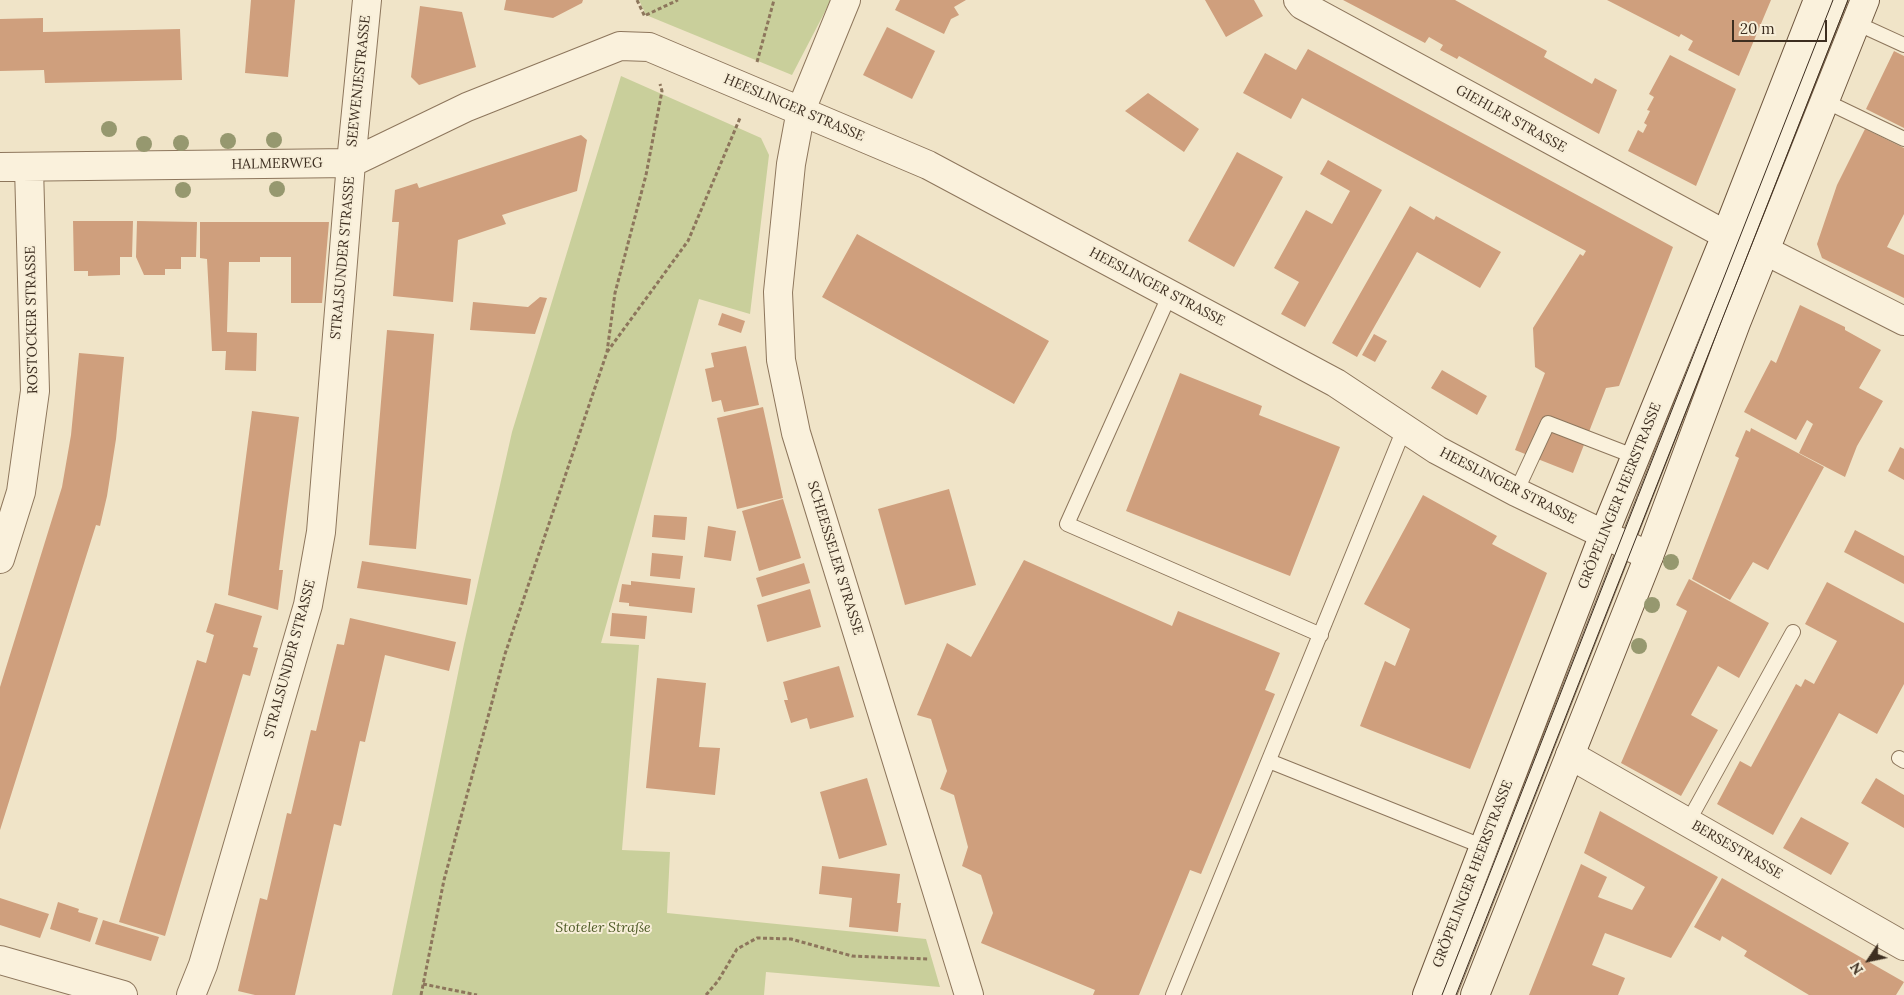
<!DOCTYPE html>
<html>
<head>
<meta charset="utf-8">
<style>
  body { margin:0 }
  #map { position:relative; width:1904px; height:995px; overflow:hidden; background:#f0e4c8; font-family:Lora,serif }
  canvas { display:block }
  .north { position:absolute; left:1844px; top:935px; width:50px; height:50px; -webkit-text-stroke:4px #f7eed8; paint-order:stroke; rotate:236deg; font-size:14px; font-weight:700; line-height:20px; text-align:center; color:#3d2e20 }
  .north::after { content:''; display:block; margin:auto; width:18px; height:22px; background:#3d2e20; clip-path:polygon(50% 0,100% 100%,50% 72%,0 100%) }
  .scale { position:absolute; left:1732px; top:20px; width:95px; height:22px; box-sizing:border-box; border:2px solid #3d2e20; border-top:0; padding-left:6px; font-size:15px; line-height:18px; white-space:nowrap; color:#3d2e20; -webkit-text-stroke:4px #f7eed8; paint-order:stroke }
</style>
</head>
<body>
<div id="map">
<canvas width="1904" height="995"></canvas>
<div class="north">N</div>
<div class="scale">20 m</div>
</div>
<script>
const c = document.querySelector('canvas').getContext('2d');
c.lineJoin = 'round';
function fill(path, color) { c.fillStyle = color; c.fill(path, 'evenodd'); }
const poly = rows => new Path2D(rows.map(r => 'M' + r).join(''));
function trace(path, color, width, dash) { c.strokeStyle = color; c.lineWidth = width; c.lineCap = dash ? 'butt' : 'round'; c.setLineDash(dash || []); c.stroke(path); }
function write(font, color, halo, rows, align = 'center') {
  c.font = font + ' Lora,serif'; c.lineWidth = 4; c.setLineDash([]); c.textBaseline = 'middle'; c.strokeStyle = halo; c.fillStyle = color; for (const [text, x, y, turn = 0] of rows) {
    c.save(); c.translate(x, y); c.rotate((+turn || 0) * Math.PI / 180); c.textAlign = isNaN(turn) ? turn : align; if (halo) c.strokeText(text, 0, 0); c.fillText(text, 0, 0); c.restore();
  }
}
fill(poly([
  [639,0,831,0,792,75,646,15],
  [621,76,761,138,769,155,750,314,699,299,601,643,639,645,622,850,670,852,667,913,926,939,940,987,766,972,764,995,392,995,464,644,512,432]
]), '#c9cf9b');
fill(poly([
  [251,0,295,0,288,77,245,73],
  [506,0,583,0,582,3,553,18,504,10],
  [900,0,966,0,954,7,959,15,951,19,944,34,895,10],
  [1205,0,1254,0,1263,16,1226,37],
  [1343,0,1455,0,1547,51,1544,57,1592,84,1595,78,1617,90,1599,134,1459,56,1457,59,1440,50,1443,45,1429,37,1425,43],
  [1607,0,1771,0,1739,76,1688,50,1693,41,1681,34,1679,37],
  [420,6,462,12,476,67,419,85,411,77],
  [43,18,43,32,180,29,182,80,45,83,44,70,0,71,0,19],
  [887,27,935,51,912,99,863,75],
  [1308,49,1673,247,1619,386,1606,388,1573,473,1515,450,1545,373,1535,367,1533,328,1580,254,1583,256,1586,251,1302,98,1291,119,1243,93,1265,53,1296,70],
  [1894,51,1904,56,1904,128,1866,109],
  [1670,55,1736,89,1696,186,1628,151,1638,130,1643,133,1647,125,1644,123,1650,111,1647,110,1654,97,1649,94],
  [1148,93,1199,129,1184,152,1125,111],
  [1865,129,1904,148,1904,214,1887,247,1904,255,1904,298,1822,258,1817,244,1837,185],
  [581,135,587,140,577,191,502,215,506,224,458,240,453,302,393,296,399,222,392,222,395,190,417,183,419,188],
  [1237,152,1283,177,1234,267,1188,241],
  [1328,160,1382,190,1305,327,1281,314,1299,282,1274,268,1306,210,1332,224,1350,191,1320,174],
  [1410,206,1434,220,1436,216,1501,252,1480,288,1417,252,1357,357,1332,343],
  [73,221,133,221,132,257,120,257,120,275,88,276,88,271,74,271],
  [137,221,197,222,196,257,181,257,181,269,165,269,165,275,144,275,136,257],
  [200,222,329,222,322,303,291,303,291,257,260,257,260,262,229,262,227,332,257,333,256,371,225,370,226,351,212,351,207,259,200,258],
  [857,234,1049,341,1014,404,822,297],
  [540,297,547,298,535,334,470,330,473,302,528,307],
  [1800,305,1845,327,1845,330,1881,350,1859,388,1883,401,1857,446,1845,477,1799,453,1813,424,1807,420,1796,440,1744,412,1771,360,1776,363],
  [722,313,745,321,741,333,718,325],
  [387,330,434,334,416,549,369,545],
  [1374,334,1387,341,1375,362,1362,355],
  [746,346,759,405,724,412,721,400,712,402,705,369,714,367,711,353],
  [79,353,124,357,116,439,107,496,100,526,96,525,0,830,0,687,62,487,71,435],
  [1442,370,1487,396,1477,415,1431,388],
  [1180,373,1262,406,1259,415,1340,447,1290,576,1126,511],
  [763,407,783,498,737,509,717,418],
  [252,411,299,417,279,570,283,570,278,610,228,595],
  [1751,428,1824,467,1768,570,1753,562,1730,600,1692,579,1739,458,1735,456,1746,430,1750,432],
  [1900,447,1904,449,1904,480,1888,471],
  [949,489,976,585,905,605,878,509],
  [1423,495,1497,536,1492,544,1547,573,1470,769,1360,726,1385,661,1395,666,1410,629,1364,604],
  [783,499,801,558,759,571,742,511],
  [654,515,687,517,685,540,652,537],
  [708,526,736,531,731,561,704,557],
  [1855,530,1904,556,1904,584,1844,552],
  [652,553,683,556,680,579,650,576],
  [1024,560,1172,626,1178,611,1280,653,1265,690,1275,694,1201,874,1190,870,1139,995,1093,995,1095,990,981,943,993,913,981,875,962,866,968,847,954,795,940,789,947,771,931,719,917,715,947,643,971,657],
  [362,561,471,579,467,605,357,588],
  [804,563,810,583,762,597,756,578],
  [1689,579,1769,623,1739,678,1718,666,1691,715,1718,730,1681,796,1621,763,1687,611,1676,605],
  [631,581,695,588,692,613,629,606,629,603,619,602,622,584,631,585],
  [1827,582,1904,623,1904,684,1877,734,1839,713,1773,835,1717,804,1740,761,1751,767,1796,684,1801,687,1805,679,1814,684,1837,641,1805,624],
  [810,589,821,627,767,642,757,605],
  [215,603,262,616,253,647,258,648,250,676,243,674,165,936,119,922,197,660,206,663,214,635,206,632],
  [612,613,647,616,645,639,610,636],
  [350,618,456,642,449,671,385,655,365,742,360,741,341,826,334,824,295,995,255,995,238,991,260,898,267,900,287,813,291,814,311,730,316,731,337,644,344,645],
  [839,666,854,717,810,729,807,718,791,723,784,700,788,700,783,682],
  [657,678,706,683,699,747,720,748,715,795,646,788],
  [867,778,887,845,839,859,820,792],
  [1876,778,1904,795,1904,828,1861,803],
  [1600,811,1718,877,1671,958,1605,933,1592,965,1625,978,1618,995,1529,995,1581,864,1607,877,1598,897,1632,910,1645,887,1584,853],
  [1801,817,1849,843,1831,875,1783,848],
  [822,866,900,874,897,903,901,903,898,932,849,927,852,898,819,894],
  [1722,878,1904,982,1896,995,1809,995,1744,956,1747,951,1722,936,1720,941,1694,927],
  [0,898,49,914,40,938,0,925],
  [58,902,79,909,78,912,98,918,90,942,50,929],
  [103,920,159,937,151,961,95,944]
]), '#cf9f7d');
const lane = poly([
  [1856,23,1904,45],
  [1825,101,1904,139],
  [1170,294,1067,524,1321,635],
  [1516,492,1548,423,1636,457],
  [1899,758,1904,761],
  [1269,761,1484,847],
  [1688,822,1793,632],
  [1173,995,1404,429],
  [1449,995,1840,0]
]);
const street = poly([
  [846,0,801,110,791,164,778,292,781,360,796,433,969,995],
  [1298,0,1302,5,1726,235],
  [0,167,351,163,467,107,620,46,649,47,928,165,1336,383,1437,450,1516,492,1649,556],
  [1766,251,1904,321],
  [0,559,21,492,35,391,29,167],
  [1570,755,1904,946],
  [0,960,123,995],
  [191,995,203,965,308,605,321,532,351,163,367,0]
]);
const secondary = poly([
  [1427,995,1604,534,1726,235,1818,0],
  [1475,995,1649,556,1736,323,1865,0]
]);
trace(lane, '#8d765c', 16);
trace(street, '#8d765c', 30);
trace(secondary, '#6f573f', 30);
trace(poly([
  [637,0,645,17],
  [646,15,678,0],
  [757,62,774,0],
  [607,352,688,241,740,118],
  [423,984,477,995],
  [421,995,444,880,505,654,607,352,615,293,646,175,662,91,660,84],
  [706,995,718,981,737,949,757,938,791,939,852,956,928,959]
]), '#8d765c', 3, [4, 2.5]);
trace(lane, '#faf1dc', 14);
trace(street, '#faf1dc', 28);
trace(secondary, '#faf1dc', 28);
trace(poly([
  [1442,995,1833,0],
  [1456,995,1848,0]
]), '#3d2e20', 1);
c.fillStyle = '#96986f';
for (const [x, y] of [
  [109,129],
  [274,140],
  [228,141],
  [181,143],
  [144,144],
  [277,189],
  [183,190],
  [1671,562],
  [1652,605],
  [1639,646]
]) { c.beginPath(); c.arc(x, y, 8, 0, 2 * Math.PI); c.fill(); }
write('14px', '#3d2e20', '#f7eed8', [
  ["SEEWENJESTRASSE",359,81,-84],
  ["HEESLINGER STRASSE",794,108,23],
  ["GIEHLER STRASSE",1511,119,29],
  ["HALMERWEG",277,164,-1],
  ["STRALSUNDER STRASSE",343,258,-85],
  ["HEESLINGER STRASSE",1157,287,28],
  ["ROSTOCKER STRASSE",32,320,-91],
  ["HEESLINGER STRASSE",1508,486,27],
  ["GRÖPELINGER HEERSTRASSE",1620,496,-68],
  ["SCHEESSELER STRASSE",835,558,73],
  ["STRALSUNDER STRASSE",290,659,-75],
  ["BERSESTRASSE",1737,850,30],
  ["GRÖPELINGER HEERSTRASSE",1473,874,-69]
]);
write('italic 14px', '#4d5a26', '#f7eed8', [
  ["Stoteler Straße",603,928]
]);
</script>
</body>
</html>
